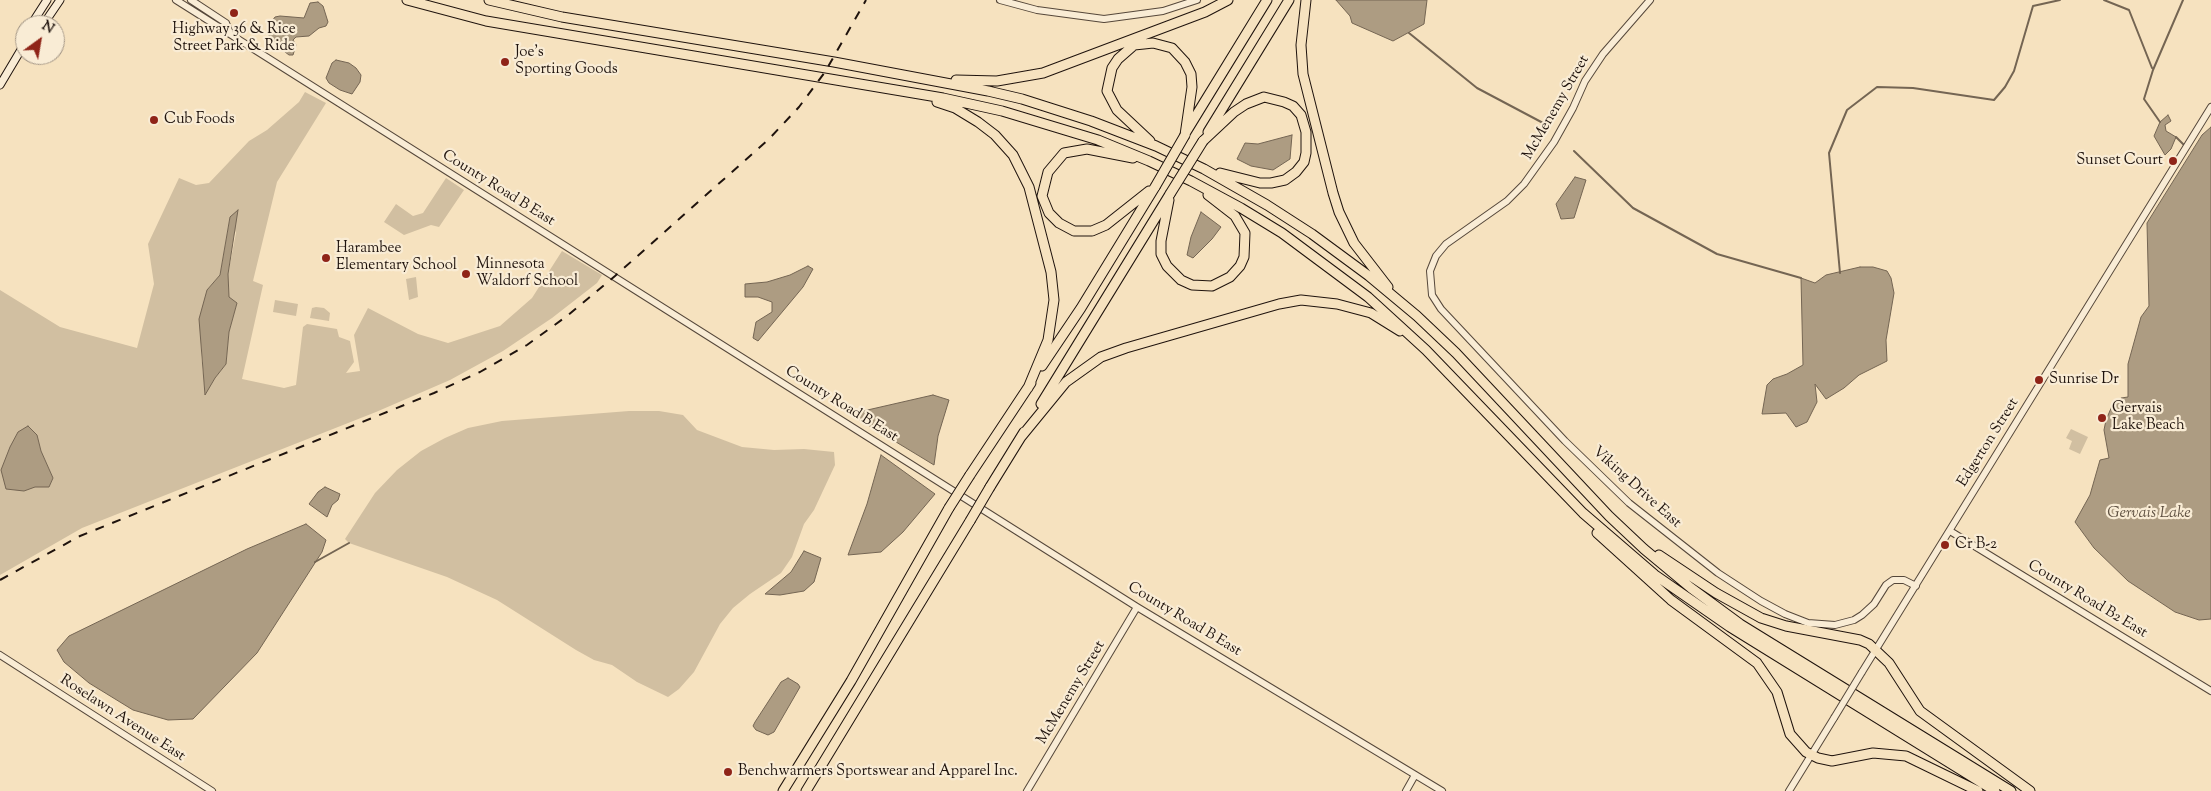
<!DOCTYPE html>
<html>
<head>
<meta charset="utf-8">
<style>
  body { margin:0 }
  #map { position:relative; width:2211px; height:791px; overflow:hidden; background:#f6e2bf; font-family:"Sorts Mill Goudy",serif }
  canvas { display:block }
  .north { position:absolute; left:15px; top:15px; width:50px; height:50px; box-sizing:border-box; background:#f9ecd5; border:1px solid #a29585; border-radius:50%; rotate:32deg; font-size:14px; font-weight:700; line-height:20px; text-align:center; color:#1f130d }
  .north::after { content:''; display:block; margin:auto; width:18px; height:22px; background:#8f2418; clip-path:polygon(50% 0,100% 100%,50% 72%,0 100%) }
</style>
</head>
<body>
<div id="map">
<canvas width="2211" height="791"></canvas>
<div class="north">N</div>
</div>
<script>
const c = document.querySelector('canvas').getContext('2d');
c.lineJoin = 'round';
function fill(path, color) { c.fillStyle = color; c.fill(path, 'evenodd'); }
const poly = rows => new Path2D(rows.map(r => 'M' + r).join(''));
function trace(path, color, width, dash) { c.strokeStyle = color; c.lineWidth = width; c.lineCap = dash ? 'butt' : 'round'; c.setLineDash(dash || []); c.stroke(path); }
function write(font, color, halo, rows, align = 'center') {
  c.font = font + ' "Sorts Mill Goudy",serif'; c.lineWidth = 4.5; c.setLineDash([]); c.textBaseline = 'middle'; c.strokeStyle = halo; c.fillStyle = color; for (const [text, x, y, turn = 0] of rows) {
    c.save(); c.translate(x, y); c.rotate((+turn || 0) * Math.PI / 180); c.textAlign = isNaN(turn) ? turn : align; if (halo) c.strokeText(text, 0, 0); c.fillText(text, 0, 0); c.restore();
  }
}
fill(poly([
  [305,92,326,103,277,182,253,281,263,285,242,379,284,388,296,385,303,327,307,324,337,329,339,337,350,341,354,362,346,373,360,371,354,335,368,308,418,334,448,343,500,326,532,298,562,251,602,275,597,283,552,318,503,351,450,380,376,412,82,528,0,575,0,290,60,327,137,348,154,284,148,244,179,178,196,185,209,183,249,141,267,130,299,102],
  [230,217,236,233,228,274,229,298,237,303,229,332,226,364,215,378,205,394,201,352,207,290,220,275],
  [37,435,41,451,53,478,49,487,35,487],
  [446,178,464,190,439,227,431,225,404,235,384,222,396,204,413,216,423,213],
  [416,277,418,297,409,300,406,279],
  [275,300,298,304,296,316,273,312],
  [316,307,324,308,330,313,329,321,310,318,312,308],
  [629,411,659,411,683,415,697,430,742,447,774,450,804,449,834,452,835,465,814,510,804,524,792,557,781,573,750,594,733,608,720,624,694,672,679,689,668,697,637,682,612,665,594,660,576,650,497,600,447,577,349,543,345,539,375,493,397,470,421,451,445,438,468,428,502,421],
  [2071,429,2088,437,2080,454,2069,449,2072,441,2066,438]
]), '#d1bfa1');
const water = poly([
  [1336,0,1427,0,1424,24,1393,41,1352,23,1350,16,1336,0],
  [318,2,323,6,328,22,326,26,319,28,309,36,296,37,293,40,296,45,293,55,289,55,272,42,268,33,272,21,275,17,280,16,304,18,310,3,318,2],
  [336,60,349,63,356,68,361,75,360,82,352,94,340,90,329,83,326,78,332,63,336,60],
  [2168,115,2171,121,2165,125,2166,131,2176,137,2171,149,2165,155,2154,136,2160,122,2168,115],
  [2211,127,2211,619,2199,620,2175,612,2128,581,2094,548,2075,522,2090,495,2100,460,2109,458,2104,430,2106,420,2112,406,2121,398,2128,397,2128,364,2141,317,2149,306,2147,223,2202,135,2211,127],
  [1292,135,1290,159,1273,170,1251,166,1237,159,1245,143,1258,144,1292,135],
  [1575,177,1586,180,1574,218,1561,219,1556,204,1575,177],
  [238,210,228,274,229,297,237,303,229,332,226,364,215,378,205,395,199,319,207,290,220,275,230,217,238,210],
  [1201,212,1221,227,1212,239,1193,258,1187,255,1191,237,1201,212],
  [808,266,813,269,803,287,758,341,753,338,756,322,772,312,772,302,758,297,745,297,745,284,767,282,790,275,808,266],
  [1860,267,1873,267,1887,271,1891,278,1894,293,1886,340,1887,361,1859,375,1844,388,1826,399,1815,384,1817,402,1807,422,1796,427,1786,413,1762,414,1767,385,1773,379,1787,374,1803,365,1801,278,1815,283,1826,275,1860,267],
  [933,395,949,400,938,436,934,465,850,414,933,395],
  [28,426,37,435,41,451,53,478,49,487,35,487,24,491,6,489,1,470,10,447,18,432,28,426],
  [881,455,935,494,903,532,881,552,848,555,867,504,881,455],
  [325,487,340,494,338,500,332,505,327,517,309,504,318,492,325,487],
  [306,524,326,540,322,552,257,653,193,719,168,720,133,710,89,683,64,662,57,650,69,636,247,549,306,524],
  [804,551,821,558,814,582,804,591,780,595,765,594,791,572,804,551],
  [788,678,798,684,800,687,774,732,768,735,756,730,753,726,755,722,781,682,788,678]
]);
fill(water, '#ad9c82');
trace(water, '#746553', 1);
trace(poly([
  [2104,0,2129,10,2152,68],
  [1409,33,1477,88,1545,124],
  [2160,122,2144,99,2153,70,2183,0],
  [2176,137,2185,146],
  [1574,151,1633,208,1717,254,1801,278],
  [1840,273,1829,153,1847,110,1877,87,1913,88,1994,100,2005,87,2014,71,2033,6,2060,0],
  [315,562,349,543]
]), '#746553', 2);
const tertiary = poly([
  [176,0,1137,607,1442,791],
  [191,0,226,23,230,33],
  [1000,0,1037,10,1104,19,1163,11,1197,0],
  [1650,0,1603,54,1585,81,1573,108,1554,142,1524,184,1507,201,1446,244,1436,256,1430,271,1432,295,1441,309,1565,441,1629,503,1718,573,1761,601,1785,614,1808,623,1835,625,1854,620,1862,615,1874,604,1886,585,1893,580,1904,580,1916,586],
  [1950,531,2211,691],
  [0,655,212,791],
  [1862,672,2211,107],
  [1027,791,1137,607],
  [1406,791,1415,775],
  [1789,791,1834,718]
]);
const secondary = poly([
  [31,25,47,0],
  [43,25,60,0],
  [0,85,22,48,25,36]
]);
const motorway = poly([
  [407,0,486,21,943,98,1002,111,1098,140,1149,161,1191,181,1241,208,1282,233,1368,297,1426,350,1583,513,1655,575,1730,627,1995,791],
  [489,0,562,17,834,62,988,91,1022,99,1091,121,1156,146,1204,169,1267,205,1312,234,1369,276,1417,316,1456,353,1609,516,1644,549,1691,588,1740,624,2011,791],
  [1306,0,1301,45,1303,74,1333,193,1339,212,1354,243,1388,287],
  [956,80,997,81,1043,73,1205,12,1228,0],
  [937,102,955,108,978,122,995,135,1013,155,1029,187,1051,272,1054,300,1048,340,1028,388],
  [1186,132,1267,0],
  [1208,132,1289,0],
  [1150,141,1117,110,1107,91,1112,68,1118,59,1134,45,1144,44,1153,43,1172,48,1185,62,1191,74,1192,87,1185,135],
  [1203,141,1234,112,1246,104,1264,97,1284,102,1293,106,1301,115,1306,132,1306,153,1304,162,1296,172,1285,180,1271,183,1260,183,1220,173],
  [1133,158,1087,149,1064,153,1048,172,1042,196,1049,213,1059,223,1074,231,1092,231,1106,225,1149,191],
  [1169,200,1161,241,1161,254,1167,266,1181,280,1192,285,1212,286,1230,277,1240,266,1244,257,1245,233,1235,216,1208,195],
  [1042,366,1081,308,1155,187],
  [1041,404,1170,194],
  [1021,437,1066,382,1101,357,1126,348,1279,304,1301,300,1337,304,1371,313,1400,331],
  [970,475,1031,383],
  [990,487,1024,432],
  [1597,533,1671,600,1757,663,1777,692,1790,734,1806,752,1818,758,1832,761,1873,753,1906,756,1978,791],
  [1659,555,1716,593,1761,618,1786,626,1860,640,1869,644,1889,663,1920,711,2030,791],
  [783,791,851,681,949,508],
  [806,791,970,521]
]);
trace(tertiary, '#55473a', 8);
trace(secondary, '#1f130d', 9);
trace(motorway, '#1f130d', 11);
trace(tertiary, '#f9ecd5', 6);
trace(secondary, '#f9ecd5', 7);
trace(motorway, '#f6e2bf', 9);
trace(poly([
  [0,580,80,536,434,393,480,372,527,345,567,316,615,276,769,139,799,107,825,72,866,0]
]), '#1f130d', 2, [9, 9]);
const tertiaryBridge = poly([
  [1834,718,1862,672]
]);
const motorwayBridge = poly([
  [1155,187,1185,135],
  [1170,194,1203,141],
  [949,508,970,475],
  [970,521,990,487]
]);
trace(tertiaryBridge, '#55473a', 8, []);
trace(motorwayBridge, '#1f130d', 11, []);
trace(tertiaryBridge, '#f9ecd5', 6);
trace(motorwayBridge, '#f6e2bf', 9);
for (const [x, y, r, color] of [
  [234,13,5,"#8f2418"],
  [505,62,5,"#8f2418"],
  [154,120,5,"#8f2418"],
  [2173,161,5,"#8f2418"],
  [326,258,5,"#8f2418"],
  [466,274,5,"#8f2418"],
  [2039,380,5,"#8f2418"],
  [2102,418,5,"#8f2418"],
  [1945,545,5,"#8f2418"],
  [728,772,5,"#8f2418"]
]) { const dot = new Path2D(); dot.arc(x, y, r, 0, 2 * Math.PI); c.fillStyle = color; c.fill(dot); trace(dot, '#f9ecd5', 2); }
write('15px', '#1f130d', '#f9ecd5', [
  ["Highway 36 & Rice",234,30,"center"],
  ["Street Park & Ride",234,47,"center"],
  ["Joe’s",515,53],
  ["Sporting Goods",515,70],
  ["Cub Foods",164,120],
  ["Sunset Court",2163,161,"right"],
  ["Harambee",336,249],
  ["Elementary School",336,266],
  ["Minnesota",476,265],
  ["Waldorf School",476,282],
  ["Sunrise Dr",2049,380],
  ["Gervais",2112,409],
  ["Lake Beach",2112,426],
  ["Cr B-2",1955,545],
  ["Benchwarmers Sportswear and Apparel Inc.",738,772]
], 'left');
write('15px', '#1f130d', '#f9ecd5', [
  ["McMenemy Street",1557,108,-60],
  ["County Road B East",498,189,32],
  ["County Road B East",841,405,32],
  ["Edgerton Street",1989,443,-58],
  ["Viking Drive East",1636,488,42],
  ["County Road B2 East",2087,600,31],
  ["County Road B East",1184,620,31],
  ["McMenemy Street",1072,693,-59],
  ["Roselawn Avenue East",122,719,33]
]);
write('italic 16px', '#5f5142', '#f9ecd5', [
  ["Gervais Lake",2149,514]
]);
</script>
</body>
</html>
